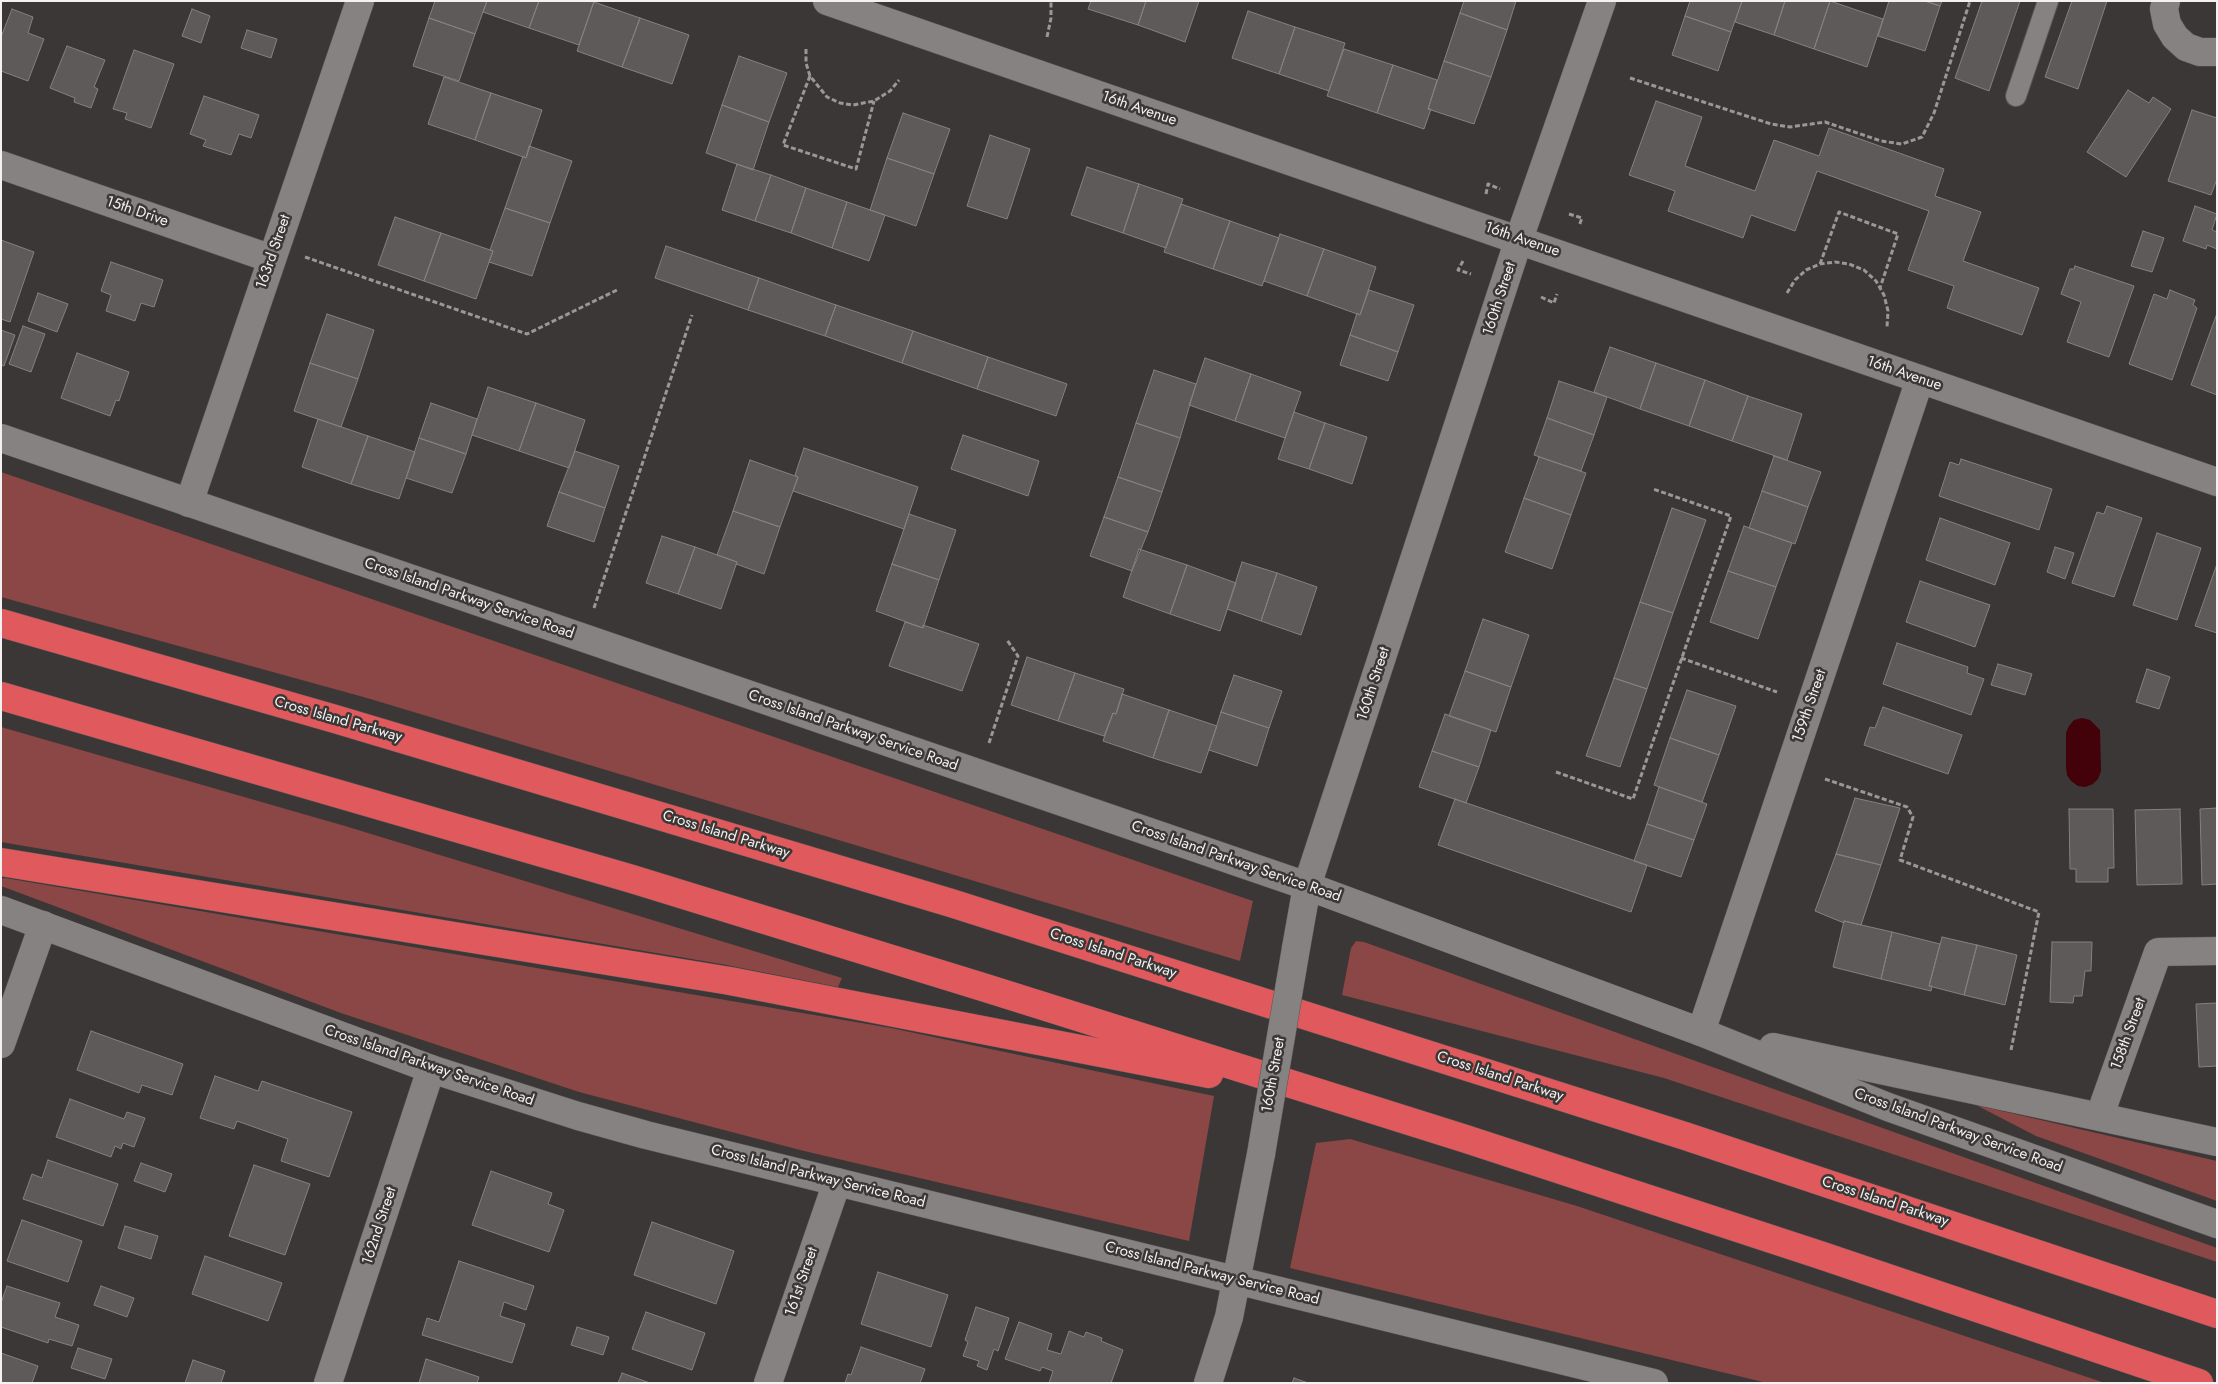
<!DOCTYPE html>
<html>
<head>
<meta charset="utf-8">
<style>
  body { margin:0 }
  #map { position:relative; width:2218px; height:1384px; overflow:hidden; background:#3a3736; font-family:Jost,sans-serif }
  canvas { display:block }
  .frame { position:absolute; inset:0; border:2px solid #f3f1f1; pointer-events:none }
</style>
</head>
<body>
<div id="map">
<canvas width="2218" height="1384"></canvas>
<div class="frame"></div>
</div>
<script>
const c = document.querySelector('canvas').getContext('2d');
c.lineJoin = 'round';
function fill(path, color) { c.fillStyle = color; c.fill(path, 'evenodd'); }
const poly = rows => new Path2D(rows.map(r => 'M' + r).join(''));
function trace(path, color, width, dash) { c.strokeStyle = color; c.lineWidth = width; c.lineCap = dash ? 'butt' : 'round'; c.setLineDash(dash || []); c.stroke(path); }
function write(font, color, halo, rows, align = 'center') {
  c.font = font + ' Jost,sans-serif'; c.lineWidth = 5; c.setLineDash([]); c.textBaseline = 'middle'; c.strokeStyle = halo; c.fillStyle = color; for (const [text, x, y, turn = 0] of rows) {
    c.save(); c.translate(x, y); c.rotate((+turn || 0) * Math.PI / 180); c.textAlign = isNaN(turn) ? turn : align; if (halo) c.strokeText(text, 0, 0); c.fillText(text, 0, 0); c.restore();
  }
}
fill(poly([
  [1,472,1253,901,1240,961,367,698,1,597],
  [1,727,345,826,842,978,838,987,721,964,1,842],
  [5,878,891,1028,1214,1096,1189,1241,804,1151,579,1092,341,1013,1,886,1,879],
  [1356,941,1364,942,2217,1248,2217,1262,1664,1078,1342,995,1351,948],
  [1976,1105,2217,1161,2217,1201,2036,1136],
  [1350,1139,1577,1206,2105,1383,1767,1383,1290,1268,1316,1143]
]), '#8b4646');
fill(poly([
  [2082,718,2090,720,2100,730,2101,771,2098,779,2093,784,2085,787,2078,786,2071,781,2067,775,2066,767,2066,733,2069,726,2074,720]
]), '#430109');
const building = poly([
  [435,1,487,1,475,34,429,18,435,1],
  [487,1,539,1,529,28,483,12,487,1],
  [539,1,594,1,579,45,529,28,539,1],
  [1091,1,1146,1,1138,25,1088,9,1091,1],
  [1146,1,1199,1,1185,42,1138,25,1146,1],
  [1464,1,1516,1,1507,30,1460,13,1464,1],
  [1690,1,1742,1,1731,32,1685,16,1690,1],
  [1742,1,1785,1,1774,35,1735,22,1742,1],
  [1785,1,1830,1,1814,49,1774,35,1785,1],
  [1830,1,1883,19,1867,67,1814,49,1830,1],
  [1889,1,1925,1,1940,6,1925,51,1878,36,1889,1],
  [1925,1,1942,1,1940,6,1925,1],
  [1982,1,2020,1,1989,91,1955,78,1982,1],
  [2072,1,2107,1,2078,89,2045,77,2072,1],
  [594,2,640,18,622,67,577,51,594,2],
  [12,9,33,17,28,33,44,39,28,81,1,71,1,37,12,9],
  [192,9,210,16,201,43,182,36,192,9],
  [1248,11,1295,27,1279,74,1232,58,1248,11],
  [1460,13,1507,30,1491,77,1444,61,1460,13],
  [1685,16,1731,32,1718,71,1672,55,1685,16],
  [429,18,475,34,459,81,413,66,429,18],
  [640,18,689,35,672,84,622,67,640,18],
  [1295,27,1345,43,1329,91,1279,74,1295,27],
  [247,30,277,39,271,58,241,48,247,30],
  [67,46,105,60,94,87,98,89,91,108,74,102,75,98,50,88,67,46],
  [1344,49,1393,65,1377,113,1327,96,1344,49],
  [134,50,174,64,151,128,125,119,127,113,113,109,134,50],
  [739,56,787,73,769,122,722,105,739,56],
  [1444,61,1491,77,1474,124,1428,109,1444,61],
  [1393,65,1437,80,1428,109,1431,109,1424,129,1377,113,1393,65],
  [444,77,491,93,475,140,428,124,444,77],
  [2128,90,2149,103,2153,97,2171,109,2126,177,2087,152,2128,90],
  [491,93,542,110,526,158,475,140,491,93],
  [204,96,259,115,251,138,239,134,231,155,203,146,206,140,190,134,204,96],
  [1656,101,1702,117,1685,166,1755,191,1774,140,1819,156,1829,128,1944,169,1935,196,1981,212,1963,261,2039,288,2022,335,1947,308,1954,286,1908,270,1929,211,1817,171,1795,231,1751,215,1743,238,1668,211,1675,191,1629,175,1656,101],
  [722,105,769,122,753,170,706,153,722,105],
  [2192,110,2217,118,2217,179,2211,195,2168,181,2192,110],
  [903,113,950,129,934,174,887,158,903,113],
  [990,135,1030,149,1007,219,967,206,990,135],
  [529,146,572,161,550,223,505,208,523,156,526,158,529,146],
  [887,158,934,174,916,226,870,210,887,158],
  [737,164,771,175,755,221,722,210,737,164],
  [1087,167,1139,184,1123,233,1071,215,1087,167],
  [771,175,806,188,791,233,755,221,771,175],
  [1139,184,1183,199,1166,248,1123,233,1139,184],
  [806,188,847,202,832,248,791,233,806,188],
  [847,202,885,215,869,261,832,248,847,202],
  [1181,204,1230,221,1213,269,1164,252,1181,204],
  [2195,206,2217,214,2212,230,2217,232,2217,249,2207,245,2206,249,2183,241,2195,206],
  [505,208,550,223,532,276,489,262,493,251,490,250,505,208],
  [395,217,441,233,424,281,378,265,395,217],
  [1230,221,1279,238,1262,286,1213,269,1230,221],
  [2143,231,2164,238,2152,272,2131,266,2143,231],
  [441,233,493,251,476,299,424,281,441,233],
  [1280,234,1324,249,1307,296,1264,281,1280,234],
  [1,240,34,252,10,322,1,319,1,240],
  [666,246,759,278,748,310,655,278,666,246],
  [1324,249,1376,267,1360,315,1307,296,1324,249],
  [111,262,163,280,154,307,141,303,135,321,106,311,111,295,101,291,111,262],
  [2075,266,2134,286,2109,357,2067,342,2081,302,2061,294,2070,269,2074,269,2075,266],
  [759,278,836,305,825,336,748,310,759,278],
  [1369,290,1414,305,1398,352,1350,335,1357,313,1360,315,1369,290],
  [2170,290,2195,300,2193,305,2197,308,2172,380,2129,364,2154,294,2167,299,2170,290],
  [38,293,68,304,57,332,28,321,38,293],
  [836,305,913,331,902,363,825,336,836,305],
  [327,314,374,330,358,379,310,363,327,314],
  [2216,316,2217,316,2217,395,2191,385,2216,316],
  [23,326,45,334,31,372,9,364,23,326],
  [1,330,15,335,4,366,1,365,1,330],
  [913,331,988,357,977,389,902,363,913,331],
  [1350,335,1398,352,1388,381,1340,365,1350,335],
  [1610,347,1656,363,1640,409,1594,392,1610,347],
  [77,353,129,372,119,401,116,400,110,416,61,398,77,353],
  [988,357,1067,384,1056,416,977,389,988,357],
  [1205,358,1251,374,1235,421,1189,405,1205,358],
  [310,363,358,379,341,427,294,411,310,363],
  [1656,363,1705,380,1689,426,1640,409,1656,363],
  [1154,370,1196,384,1180,438,1136,423,1154,370],
  [1251,374,1301,392,1285,438,1235,421,1251,374],
  [1705,380,1748,396,1732,441,1689,426,1705,380],
  [1559,381,1607,397,1594,435,1547,418,1559,381],
  [488,387,536,403,519,451,472,435,488,387],
  [1748,396,1802,414,1787,460,1732,441,1748,396],
  [431,403,477,419,466,454,419,438,431,403],
  [536,403,585,420,569,468,519,451,536,403],
  [1294,412,1325,423,1309,469,1278,459,1294,412],
  [1547,418,1594,435,1581,471,1534,455,1547,418],
  [318,419,368,436,351,484,302,467,318,419],
  [1136,423,1180,438,1162,492,1118,477,1136,423],
  [1325,423,1367,437,1352,484,1309,469,1325,423],
  [963,435,1039,461,1028,496,951,469,963,435],
  [368,436,415,452,399,499,351,484,368,436],
  [419,438,466,454,452,493,406,478,419,438],
  [804,448,918,487,904,529,793,491,798,477,795,475,804,448],
  [575,451,619,466,605,508,559,492,575,451],
  [1774,456,1821,472,1808,507,1762,491,1774,456],
  [1539,457,1586,473,1571,515,1524,498,1539,457],
  [1961,459,2052,489,2039,530,1939,496,1950,462,1959,465,1961,459],
  [750,460,798,477,780,527,733,511,750,460],
  [1118,477,1162,492,1148,532,1104,517,1118,477],
  [1762,491,1808,507,1795,544,1749,528,1762,491],
  [559,492,605,508,594,542,547,526,559,492],
  [1524,498,1571,515,1552,569,1505,552,1524,498],
  [2107,506,2142,518,2114,597,2072,583,2097,512,2104,514,2107,506],
  [1672,508,1706,520,1673,613,1640,602,1672,508],
  [733,511,780,527,764,574,736,564,737,562,717,555,733,511],
  [909,514,956,530,939,580,892,564,909,514],
  [1104,517,1148,532,1132,571,1090,556,1104,517],
  [1940,518,2010,543,1995,585,1926,560,1940,518],
  [1744,526,1792,543,1776,587,1728,571,1744,526],
  [2157,533,2201,548,2177,620,2133,605,2157,533],
  [662,536,695,547,678,594,646,583,662,536],
  [695,547,737,562,721,609,678,594,695,547],
  [2055,547,2074,553,2065,579,2047,572,2055,547],
  [1139,549,1187,565,1170,614,1123,597,1139,549],
  [1242,562,1277,573,1261,621,1227,609,1242,562],
  [892,564,939,580,923,628,876,611,892,564],
  [2217,564,2217,633,2195,626,2217,564],
  [1187,565,1236,583,1220,631,1170,614,1187,565],
  [1728,571,1776,587,1758,639,1710,622,1728,571],
  [1277,573,1317,587,1301,635,1261,621,1277,573],
  [1920,581,1990,605,1975,647,1906,622,1920,581],
  [1640,602,1673,613,1647,689,1614,678,1640,602],
  [1483,619,1529,635,1511,687,1465,671,1483,619],
  [905,622,923,628,923,625,979,644,962,691,889,666,905,622],
  [1897,643,1968,667,1967,673,1984,679,1971,715,1883,684,1897,643],
  [1027,657,1075,673,1058,721,1011,705,1027,657],
  [1998,664,2032,674,2025,695,1991,685,1998,664],
  [2147,669,2170,677,2159,709,2136,702,2147,669],
  [1465,671,1511,687,1496,732,1449,716,1465,671],
  [1075,673,1124,689,1116,714,1113,713,1104,736,1058,721,1075,673],
  [1234,675,1282,691,1269,728,1221,712,1234,675],
  [1614,678,1647,689,1620,767,1586,756,1614,678],
  [1687,690,1736,706,1719,755,1670,738,1687,690],
  [1122,694,1169,710,1153,758,1103,741,1113,713,1116,714,1122,694],
  [1883,707,1962,735,1948,774,1864,745,1870,727,1875,728,1883,707],
  [1169,710,1217,726,1201,773,1153,758,1169,710],
  [1221,712,1269,728,1257,766,1209,750,1221,712],
  [1445,714,1491,730,1479,767,1432,751,1445,714],
  [1670,738,1719,755,1702,802,1654,785,1670,738],
  [1432,751,1479,767,1466,803,1419,787,1432,751],
  [1659,787,1707,804,1694,840,1647,824,1659,787],
  [1855,798,1900,808,1881,865,1836,854,1855,798],
  [1455,799,1647,865,1631,912,1438,845,1455,799],
  [2217,808,2217,884,2202,885,2200,809,2217,808],
  [2069,809,2113,809,2114,868,2108,868,2108,882,2076,882,2076,869,2070,869,2069,809],
  [2180,809,2182,884,2137,885,2135,810,2180,809],
  [1647,824,1694,840,1681,877,1634,861,1647,824],
  [1836,854,1881,865,1861,925,1844,921,1844,923,1815,911,1836,854],
  [1844,921,1892,932,1881,979,1833,967,1844,921],
  [1892,932,1940,944,1929,986,1932,986,1931,991,1881,979,1892,932],
  [1942,937,1977,945,1964,995,1929,986,1942,937],
  [2052,942,2092,942,2091,971,2085,971,2082,996,2074,996,2073,1003,2050,1002,2052,942],
  [1977,945,2017,955,2005,1005,1964,995,1977,945],
  [2217,1003,2217,1066,2199,1067,2196,1004,2217,1003],
  [91,1031,183,1064,172,1095,142,1085,139,1093,77,1070,91,1031],
  [215,1076,258,1091,262,1081,352,1112,329,1177,281,1161,288,1139,237,1121,234,1129,200,1118,215,1076],
  [70,1099,124,1119,127,1112,145,1118,134,1147,123,1143,121,1149,115,1146,111,1157,56,1137,70,1099],
  [48,1160,118,1184,103,1226,23,1199,32,1174,42,1178,48,1160],
  [141,1163,172,1174,165,1192,134,1181,141,1163],
  [254,1165,310,1184,285,1255,229,1236,254,1165],
  [491,1171,552,1193,548,1204,564,1210,549,1252,472,1225,491,1171],
  [22,1220,82,1241,68,1282,7,1261,22,1220],
  [652,1222,734,1251,716,1304,634,1275,652,1222],
  [125,1226,158,1236,151,1259,118,1248,125,1226],
  [205,1256,282,1283,268,1321,192,1294,205,1256],
  [459,1261,534,1286,526,1310,504,1302,500,1316,525,1324,512,1363,422,1335,427,1318,439,1322,459,1261],
  [878,1272,948,1295,931,1347,861,1324,878,1272],
  [7,1286,60,1303,55,1317,79,1325,72,1346,49,1339,48,1343,1,1327,1,1303,7,1286],
  [101,1286,134,1298,127,1317,94,1305,101,1286],
  [976,1307,1009,1318,998,1351,994,1349,987,1370,977,1366,979,1361,963,1356,968,1342,965,1340,976,1307],
  [646,1312,705,1333,692,1370,632,1349,646,1312],
  [1019,1322,1052,1334,1047,1350,1061,1354,1069,1331,1084,1337,1086,1332,1102,1338,1101,1341,1123,1350,1111,1383,1049,1383,1053,1371,1042,1367,1040,1371,1005,1359,1019,1322],
  [577,1327,609,1337,603,1355,571,1345,577,1327],
  [861,1347,925,1369,920,1383,845,1383,848,1374,851,1375,861,1347],
  [78,1348,112,1359,105,1379,71,1368,78,1348],
  [1,1353,38,1366,32,1383,1,1383,1,1353],
  [426,1359,479,1377,477,1383,419,1383,426,1359],
  [193,1360,225,1371,221,1383,185,1383,193,1360],
  [622,1373,650,1383,618,1383,622,1373],
  [1294,1378,1308,1383,1292,1383,1294,1378]
]);
fill(building, '#5d5a59');
trace(building, '#848181', 1);
const service = poly([
  [2016,96,2048,1]
]);
const minor = poly([
  [827,1,2217,482],
  [2166,1,2164,9,2167,24,2175,37,2186,47,2200,52,2217,52],
  [1,165,272,259],
  [189,503,360,1],
  [1307,886,1519,239,1602,1],
  [1701,1032,1920,379],
  [1,1044,43,925],
  [2100,1115,2158,952,2217,951],
  [328,1383,431,1069],
  [768,1383,837,1182]
]);
const tertiary = poly([
  [1,438,1307,886,1701,1032,1888,1107,2217,1224],
  [1,910,431,1069,578,1116,646,1135,1654,1383],
  [1296,948,1307,886],
  [1773,1047,2217,1142],
  [1208,1383,1229,1317,1261,1154]
]);
const motorway = poly([
  [1,623,335,719,951,903,1685,1136,2217,1314],
  [1,696,632,879,989,989,1466,1139,1820,1255,2199,1383],
  [1,862,730,981,1209,1074]
]);
trace(service, '#585555', 22);
trace(minor, '#585555', 29);
trace(tertiary, '#585555', 29);
trace(motorway, '#585555', 29);
trace(poly([
  [1047,37,1051,18,1051,1],
  [806,49,806,63,810,76,827,97,840,103,853,105,874,101,890,91,899,80],
  [810,76,783,145,856,169,874,101],
  [1630,78,1771,124,1790,127,1825,122,1881,141,1902,144,1922,137,1934,113,1970,1],
  [1486,194,1488,184,1500,189],
  [1569,214,1582,218,1579,226],
  [305,257,527,334,619,289],
  [1463,261,1458,270,1471,274],
  [1820,264,1839,212,1898,234,1880,288],
  [1787,293,1795,280,1806,270,1820,264,1835,262,1849,264,1864,270,1876,281,1884,295,1888,311,1887,327],
  [1541,297,1554,303,1557,294],
  [594,608,692,315],
  [1681,658,1777,692],
  [989,743,1018,656,1007,640],
  [1556,772,1633,799,1731,516,1653,489],
  [1825,779,1907,807,1913,817,1900,860,2039,912,2011,1050]
]), '#9a9797', 3, [5, 2.5]);
trace(service, '#868282', 20);
trace(minor, '#868282', 28);
trace(tertiary, '#868282', 28);
trace(motorway, '#e05a5d', 28);
const tertiaryBridge = poly([
  [1261,1154,1296,948]
]);
trace(tertiaryBridge, '#585555', 29, []);
trace(tertiaryBridge, '#868282', 28);
write('15px', '#f3f1f1', '#3a3736', [
  ["16th Avenue",1139,109,19],
  ["15th Drive",137,212,19],
  ["16th Avenue",1522,240,19],
  ["163rd Street",274,252,-71],
  ["160th Street",1500,299,-72],
  ["16th Avenue",1904,374,19],
  ["Cross Island Parkway Service Road",469,599,19],
  ["160th Street",1374,684,-72],
  ["159th Street",1810,706,-71],
  ["Cross Island Parkway",338,720,16],
  ["Cross Island Parkway Service Road",853,731,19],
  ["Cross Island Parkway",726,835,17],
  ["Cross Island Parkway Service Road",1236,862,19],
  ["Cross Island Parkway",1113,954,18],
  ["158th Street",2129,1034,-70],
  ["Cross Island Parkway Service Road",429,1066,19],
  ["160th Street",1274,1075,-80],
  ["Cross Island Parkway",1500,1077,18],
  ["Cross Island Parkway Service Road",1958,1131,20],
  ["Cross Island Parkway Service Road",818,1177,14],
  ["Cross Island Parkway",1885,1202,18],
  ["162nd Street",380,1226,-72],
  ["Cross Island Parkway Service Road",1212,1274,14],
  ["161st Street",802,1282,-71]
]);
</script>
</body>
</html>
